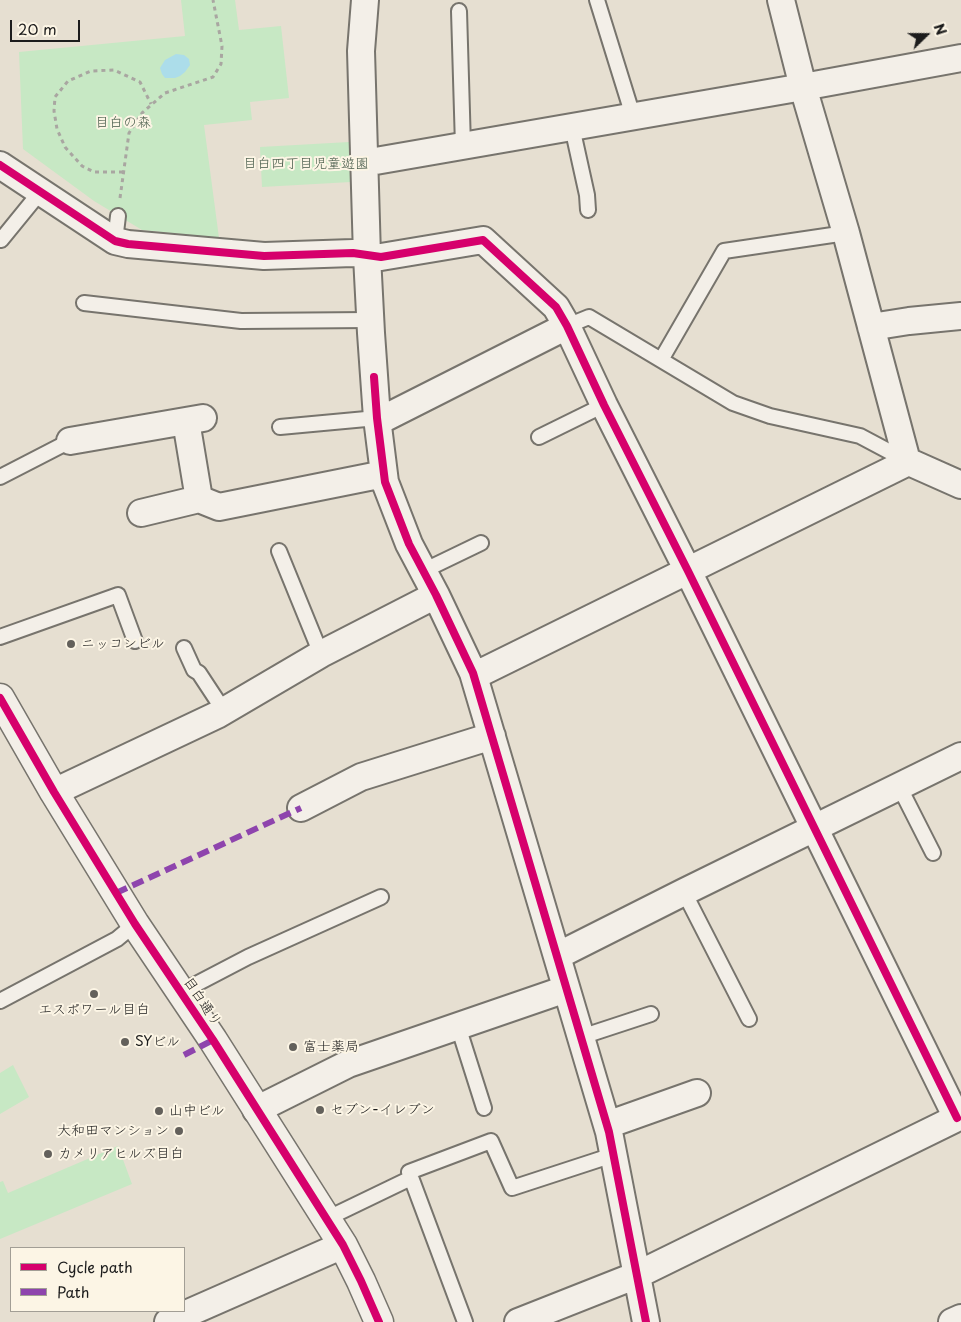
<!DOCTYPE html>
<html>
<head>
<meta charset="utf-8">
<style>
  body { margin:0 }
  #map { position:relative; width:961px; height:1322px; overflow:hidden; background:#e6dfd1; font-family:"Playpen Sans",sans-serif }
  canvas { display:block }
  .legend { position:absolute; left:10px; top:1247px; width:175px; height:65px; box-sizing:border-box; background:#fcf5e5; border:1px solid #a29e95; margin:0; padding:6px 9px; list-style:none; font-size:15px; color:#1c1c1c }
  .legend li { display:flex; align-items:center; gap:10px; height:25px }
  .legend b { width:25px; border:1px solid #a29e95 }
  .north { position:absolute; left:901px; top:10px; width:50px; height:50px; -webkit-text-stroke:4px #fcf5e5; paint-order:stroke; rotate:68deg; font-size:14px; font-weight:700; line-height:20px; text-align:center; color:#1c1c1c }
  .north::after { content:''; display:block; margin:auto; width:18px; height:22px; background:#1c1c1c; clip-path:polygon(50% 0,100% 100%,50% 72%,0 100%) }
  .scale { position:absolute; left:10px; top:20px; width:70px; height:22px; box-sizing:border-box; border:2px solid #1c1c1c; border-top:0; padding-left:6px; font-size:15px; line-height:18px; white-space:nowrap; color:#1c1c1c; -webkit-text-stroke:4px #fcf5e5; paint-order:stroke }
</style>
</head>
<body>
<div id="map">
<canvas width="961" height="1322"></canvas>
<ul class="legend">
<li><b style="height:6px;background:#d6006c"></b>Cycle path</li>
<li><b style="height:6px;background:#8e44ad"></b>Path</li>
</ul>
<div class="north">N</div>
<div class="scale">20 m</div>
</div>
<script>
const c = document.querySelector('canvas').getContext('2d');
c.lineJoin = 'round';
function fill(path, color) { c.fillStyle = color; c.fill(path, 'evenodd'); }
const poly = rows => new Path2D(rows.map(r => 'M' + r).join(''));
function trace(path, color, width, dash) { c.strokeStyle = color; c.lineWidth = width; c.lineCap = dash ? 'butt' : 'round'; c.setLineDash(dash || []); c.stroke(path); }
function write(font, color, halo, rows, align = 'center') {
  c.font = font + ' "Playpen Sans","Klee One",sans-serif'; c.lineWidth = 4; c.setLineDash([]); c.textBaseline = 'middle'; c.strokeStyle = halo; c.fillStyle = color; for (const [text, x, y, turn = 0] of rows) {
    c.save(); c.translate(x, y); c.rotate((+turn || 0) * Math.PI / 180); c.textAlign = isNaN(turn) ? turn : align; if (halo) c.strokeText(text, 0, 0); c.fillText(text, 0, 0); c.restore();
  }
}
fill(poly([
  [181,0,235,0,239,30,281,26,289,98,250,102,252,120,204,125,219,238,142,230,94,201,23,149,19,52,185,36],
  [349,142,351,182,262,187,260,147],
  [13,1065,29,1097,0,1114,0,1073],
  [118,1146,132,1184,0,1239,0,1182,3,1181,8,1193]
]), '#c7e8c4');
fill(poly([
  [176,54,184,55,189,59,190,65,185,72,180,76,175,78,165,78,162,74,160,68,165,60]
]), '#acddea');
const service = poly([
  [597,0,633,116],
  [459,11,463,146],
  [572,127,587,195,588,210],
  [1,240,41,191],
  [115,241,118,216],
  [84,303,241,321,370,320],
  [567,326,589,317,733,403,770,416,860,436,907,461],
  [661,360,724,251,846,233],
  [280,427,377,418],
  [539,437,604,405],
  [0,477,70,441],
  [279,551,321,654],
  [423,571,481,543],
  [0,637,118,595,135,641],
  [184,648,194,670,199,673,224,711],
  [899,786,933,853],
  [684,892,749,1019],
  [181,992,248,957,381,897],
  [0,1001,117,939,135,924],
  [458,1026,484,1108],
  [581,1037,651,1014],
  [326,1219,411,1178],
  [465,1322,409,1172,491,1141,512,1188,613,1155]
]);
const minor = poly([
  [365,0,361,51,367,256,371,333,377,418,385,482,409,544,436,595,473,673,609,1132,646,1322],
  [781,0,803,87,846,233,907,461],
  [364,163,803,87,961,58],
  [0,165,115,241,128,244,264,256,353,253,381,257,483,240,556,307,567,326,604,405,688,571,957,1118],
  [871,327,909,321,961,316],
  [186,421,199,499],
  [377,422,567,326],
  [70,441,203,418],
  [907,461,961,485],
  [141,513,199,499,219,507,384,474],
  [474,676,904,464,907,461],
  [54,792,217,715,321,654,436,595],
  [301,808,361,777,492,736],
  [557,956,684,892,961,756],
  [256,1110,348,1064,566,989],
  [607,1125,697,1093],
  [168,1322,343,1245],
  [518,1322,637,1275,961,1116],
  [952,1322,961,1318]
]);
const primary = poly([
  [0,698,54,792,135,924,213,1040,343,1245,361,1281,379,1322]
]);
trace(service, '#77746d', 18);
trace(minor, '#77746d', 30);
trace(primary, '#77746d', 31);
trace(poly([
  [123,172,94,172,82,166,65,147,57,129,54,111,55,97,68,81,91,71,114,70,140,82,151,104],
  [120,198,129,133,142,113,165,93,213,77,221,64,222,46,213,0]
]), '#a9a6a1', 3, [4, 4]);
trace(service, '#f3efe8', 14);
trace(minor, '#f3efe8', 26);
trace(primary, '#f3efe8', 28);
trace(poly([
  [116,893,301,808],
  [184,1055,213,1040]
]), '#8e44ad', 6, [12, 6]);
trace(poly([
  [0,165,115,241,128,244,264,256,353,253,381,257,483,240,556,307,567,326,604,405,688,571,957,1118],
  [374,377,377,418,385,482,409,544,436,595,473,673,609,1132,646,1322],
  [0,698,54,792,135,924,213,1040,343,1245,361,1281,379,1322]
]), '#d6006c', 8);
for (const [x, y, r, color] of [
  [71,644,5,"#63605b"],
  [94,994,5,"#63605b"],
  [125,1042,5,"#63605b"],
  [293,1047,5,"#63605b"],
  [320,1110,5,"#63605b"],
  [159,1111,5,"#63605b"],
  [179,1131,5,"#63605b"],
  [48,1154,5,"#63605b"]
]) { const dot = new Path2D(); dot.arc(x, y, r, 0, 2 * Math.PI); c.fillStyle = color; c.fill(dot); trace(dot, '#fcf5e5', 2); }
write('14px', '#485c4b', '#fcf5e5', [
  ["目白の森",123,123],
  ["目白四丁目児童遊園",306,164]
]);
write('14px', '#1c1c1c', '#fcf5e5', [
  ["ニッコンビル",81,644],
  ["エスポワール目白",94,1010,"center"],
  ["SYビル",135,1042],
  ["富士薬局",303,1047],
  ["セブン-イレブン",330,1110],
  ["山中ビル",169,1111],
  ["大和田マンション",169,1131,"right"],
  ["カメリアヒルズ目白",58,1154]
], 'left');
write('14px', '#1c1c1c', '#fcf5e5', [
  ["目白通り",202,1002,56]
]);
</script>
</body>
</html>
